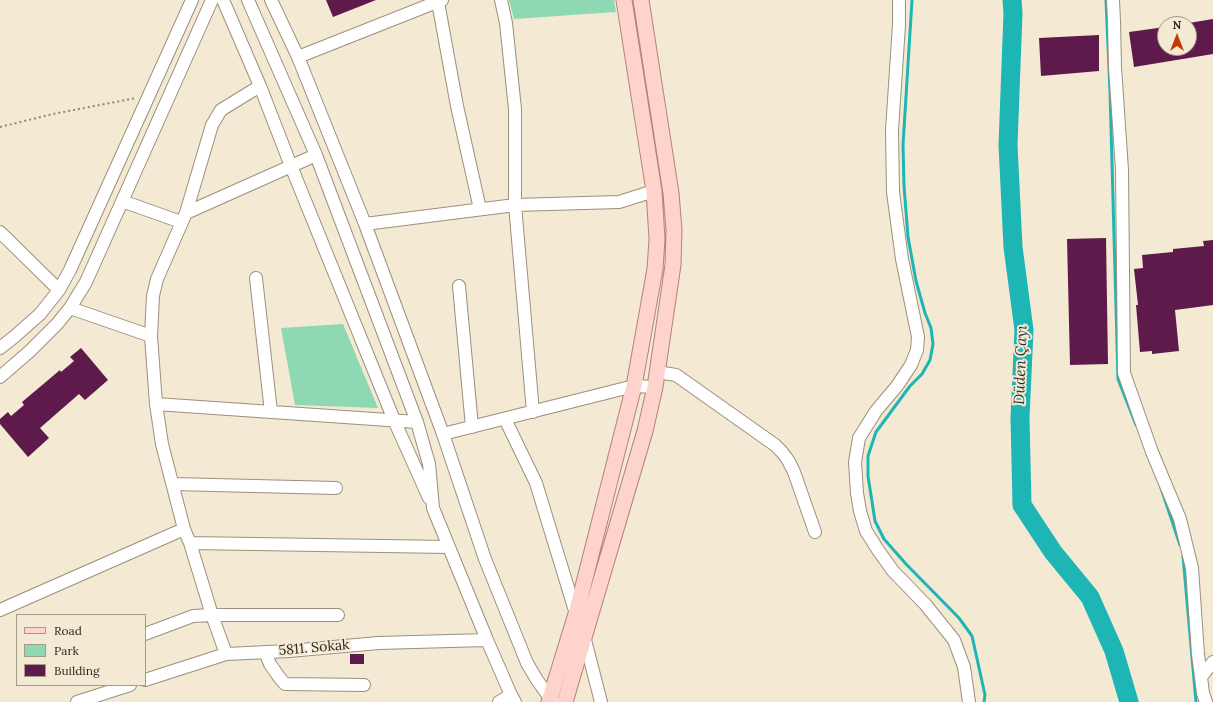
<!DOCTYPE html>
<html>
<head>
<meta charset="utf-8">
<style>
  body { margin:0 }
  #map { position:relative; width:1213px; height:702px; overflow:hidden; background:#f4e9d3; font-family:Lora,serif }
  canvas { display:block }
  .legend { position:absolute; left:16px; top:614px; width:130px; height:72px; box-sizing:border-box; background:#f4e9d3; border:1px solid #a49b8b; margin:0; padding:5px 7px; list-style:none; font-size:12px; color:#2b271f }
  .legend li { display:flex; align-items:center; gap:8px; height:20px }
  .legend b { width:20px; border:1px solid #a49b8b }
  .north { position:absolute; left:1157px; top:16px; width:40px; height:40px; box-sizing:border-box; background:#f4e9d3; border:1px solid #a49b8b; border-radius:50%; rotate:0deg; font-size:11px; font-weight:700; line-height:16px; text-align:center; color:#2b271f }
  .north::after { content:''; display:block; margin:auto; width:14px; height:18px; background:#c13a00; clip-path:polygon(50% 0,100% 100%,50% 72%,0 100%) }
</style>
</head>
<body>
<div id="map">
<canvas width="1213" height="702"></canvas>
<ul class="legend">
<li><b style="height:5px;background:#fdd3cb"></b>Road</li>
<li><b style="height:11px;background:#8ed8b3"></b>Park</li>
<li><b style="height:11px;background:#5e1a4b"></b>Building</li>
</ul>
<div class="north">N</div>
</div>
<script>
const c = document.querySelector('canvas').getContext('2d');
c.lineJoin = 'round';
function fill(path, color) { c.fillStyle = color; c.fill(path, 'evenodd'); }
const poly = rows => new Path2D(rows.map(r => 'M' + r).join(''));
function trace(path, color, width, dash) { c.strokeStyle = color; c.lineWidth = width; c.lineCap = dash ? 'butt' : 'round'; c.setLineDash(dash || []); c.stroke(path); }
function write(font, color, halo, rows, align = 'center') {
  c.font = font + ' Lora,serif'; c.lineWidth = 4; c.setLineDash([]); c.textBaseline = 'middle'; c.strokeStyle = halo; c.fillStyle = color; for (const [text, x, y, turn = 0] of rows) {
    c.save(); c.translate(x, y); c.rotate((+turn || 0) * Math.PI / 180); c.textAlign = isNaN(turn) ? turn : align; if (halo) c.strokeText(text, 0, 0); c.fillText(text, 0, 0); c.restore();
  }
}
fill(poly([
  [509,0,614,0,616,12,514,19],
  [343,324,378,408,295,405,281,328]
]), '#8ed8b3');
trace(poly([
  [912,0,903,145,904,186,908,237,916,281,925,313,931,328,933,344,930,360,922,374,910,386,876,432,868,456,868,476,875,521,884,539,906,564,959,618,972,636,985,695,984,702],
  [1106,0,1110,91,1118,379,1136,425],
  [1161,488,1180,545],
  [1183,556,1196,702]
]), '#1eb5b5', 3);
trace(poly([
  [1012,0,1013,13,1008,145,1013,247,1024,330,1020,418,1022,505,1053,552,1090,597,1114,651,1129,702]
]), '#1eb5b5', 19);
fill(poly([
  [326,0,376,0,333,17],
  [1213,19,1213,54,1134,67,1129,32,1165,27,1165,48,1189,48,1189,23],
  [1099,35,1099,71,1041,76,1039,38],
  [1106,238,1108,364,1070,365,1067,239],
  [1213,240,1213,305,1175,310,1179,351,1152,354,1152,351,1140,352,1136,305,1138,305,1134,269,1143,268,1142,255,1173,252,1173,249,1204,246,1203,241],
  [81,348,108,380,85,400,79,394,40,428,49,438,28,457,0,424,0,419,8,412,11,416,24,405,22,402,60,370,61,372,74,361,70,357],
  [350,654,364,654,364,664,350,664]
]), '#5e1a4b');
const minor = poly([
  [223,0,260,86,291,166,394,420,429,498],
  [248,0,316,155,417,422,429,464,433,508,487,640,511,695,515,702],
  [271,0,298,57,365,224,443,434,485,559,527,663,537,680,553,702],
  [501,0,506,23,515,109,515,205,533,412],
  [899,0,899,25,892,130,893,192,902,259,918,337,917,350,911,365,897,386,876,411,859,438,855,462,857,493,860,511,866,531,878,550,893,571,925,604,954,640,964,667,969,702],
  [1113,0,1114,21,1115,67,1122,170,1124,373,1152,452,1180,519,1192,568,1198,654,1203,693,1206,702],
  [438,2,457,106,480,209],
  [298,57,442,0],
  [122,201,181,222],
  [186,213,316,155],
  [365,224,515,205,619,202,654,191],
  [0,232,59,290],
  [256,278,271,412],
  [459,286,472,427],
  [70,308,151,336],
  [0,348,14,337,40,314,59,290,70,270,192,0],
  [657,372,676,375,775,445,782,452,788,460,794,472,815,532],
  [0,377,30,351,57,324,70,308,86,282,212,0],
  [156,404,417,422],
  [505,419,536,483,576,614],
  [443,434,634,386,655,387],
  [173,484,336,488],
  [190,543,448,547],
  [0,610,184,529],
  [145,634,193,616,212,615,338,615],
  [584,636,601,702],
  [265,652,270,664,279,677,285,684,364,685],
  [226,654,212,615,190,543,184,529,162,444,156,404,151,336,153,296,157,279,186,213,212,125,221,110,260,86],
  [1201,677,1213,662],
  [145,680,226,654,289,651,378,643,487,640],
  [77,702,130,685],
  [499,702,511,695]
]);
const major = poly([
  [549,702,576,614,634,386,655,269,657,239,654,191,624,0],
  [565,702,645,431,655,387,673,265,674,230,671,193,641,0]
]);
trace(minor, '#9a907c', 14);
trace(major, '#b38379', 17);
trace(poly([
  [0,127,53,114,136,98]
]), '#8f8778', 2, [2, 3]);
trace(minor, '#fff', 12);
trace(major, '#fdd3cb', 15);
write('14px', '#2b271f', '#f4e9d3', [
  ["5811. Sokak",314,648,-5]
]);
write('italic 15px', '#1b3232', '#f4e9d3', [
  ["Düden Çayı",1021,365,-88]
]);
</script>
</body>
</html>
